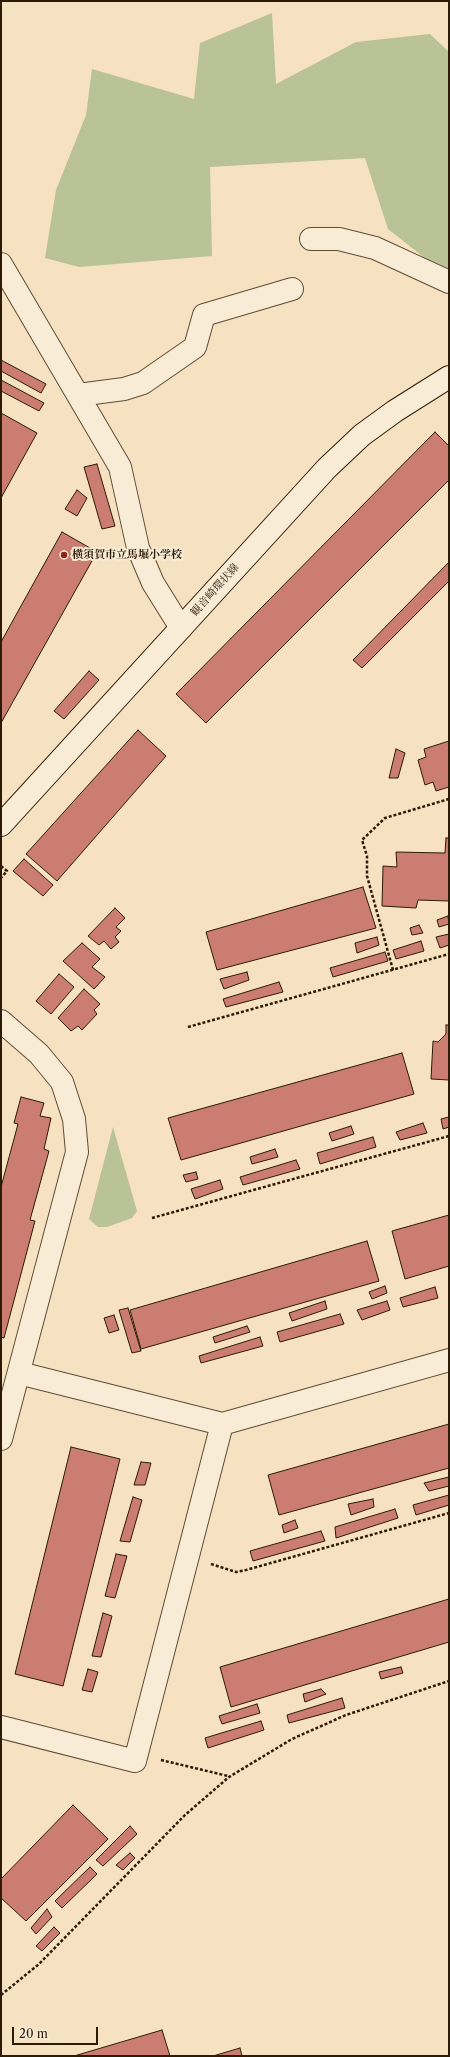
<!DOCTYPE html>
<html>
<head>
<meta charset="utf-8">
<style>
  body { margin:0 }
  #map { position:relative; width:450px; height:2057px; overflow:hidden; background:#f6e1c1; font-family:"Libre Caslon Text",serif }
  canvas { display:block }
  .frame { position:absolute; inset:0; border:2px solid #2d1a07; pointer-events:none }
  .scale { position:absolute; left:12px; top:2027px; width:86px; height:18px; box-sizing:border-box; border:2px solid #2d1a07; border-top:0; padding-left:5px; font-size:12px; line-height:14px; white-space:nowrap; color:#2d1a07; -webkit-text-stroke:3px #f9ecd7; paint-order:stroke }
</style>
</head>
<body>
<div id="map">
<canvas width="450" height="2057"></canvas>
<div class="frame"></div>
<div class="scale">20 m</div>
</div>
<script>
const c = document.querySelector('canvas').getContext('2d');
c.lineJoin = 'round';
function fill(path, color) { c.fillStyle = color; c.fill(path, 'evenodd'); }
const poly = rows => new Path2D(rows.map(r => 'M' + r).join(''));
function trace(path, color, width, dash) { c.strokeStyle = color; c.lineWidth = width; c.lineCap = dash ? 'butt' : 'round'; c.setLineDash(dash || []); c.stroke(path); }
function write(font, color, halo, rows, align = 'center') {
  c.font = font + ' "Libre Caslon Text","Noto Serif JP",serif'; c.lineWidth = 4; c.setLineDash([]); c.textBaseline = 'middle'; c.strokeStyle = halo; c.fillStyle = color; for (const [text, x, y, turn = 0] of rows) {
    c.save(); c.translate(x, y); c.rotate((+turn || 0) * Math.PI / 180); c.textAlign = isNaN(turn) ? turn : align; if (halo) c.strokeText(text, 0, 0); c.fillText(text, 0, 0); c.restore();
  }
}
fill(poly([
  [272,13,276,84,356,42,430,34,449,52,449,277,388,229,365,158,210,167,212,256,79,267,45,258,56,190,86,115,92,69,194,99,200,43],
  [113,1127,137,1211,132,1218,107,1227,98,1227,89,1219]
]), '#b9c395');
const building = poly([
  [1,360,46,384,41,393,1,371,1,360],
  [1,380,44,403,39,411,1,391,1,380],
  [1,413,37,433,1,498,1,413],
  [435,432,449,446,449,480,206,723,176,694,435,432],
  [97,464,115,526,102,529,84,467,97,464],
  [77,490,87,498,77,516,65,509,77,490],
  [62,532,97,552,1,723,1,642,62,532],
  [449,562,449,581,362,668,353,660,449,562],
  [89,671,99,680,64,719,54,711,89,671],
  [138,730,166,756,57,881,26,854,138,730],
  [449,741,449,787,436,791,433,782,425,785,418,760,426,757,424,749,449,741],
  [396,749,405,753,398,778,389,778,396,749],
  [446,838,449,838,449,901,418,900,416,908,382,906,383,866,397,867,396,852,445,853,446,838],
  [24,859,53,885,43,896,13,871,24,859],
  [363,887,376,928,217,970,206,932,363,887],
  [115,908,125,918,116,927,121,931,115,937,119,942,111,949,104,941,99,945,88,936,115,908],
  [448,916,449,924,439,927,437,920,448,916],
  [419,925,423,933,412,935,410,928,419,925],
  [449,934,449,945,440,948,436,937,449,934],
  [377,937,379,945,357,953,355,943,377,937],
  [421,941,424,951,396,959,393,950,421,941],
  [82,943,100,959,92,967,105,977,94,989,63,961,82,943],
  [385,952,388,961,333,977,330,968,385,952],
  [247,972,249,980,224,989,220,979,247,972],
  [59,974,74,987,51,1014,36,1001,59,974],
  [279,982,283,992,226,1007,223,999,279,982],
  [84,989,100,1004,94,1010,97,1014,82,1030,78,1026,71,1031,58,1018,84,989],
  [446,1025,449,1025,449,1080,431,1079,433,1041,438,1042,446,1034,446,1025],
  [402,1053,414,1094,181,1160,168,1118,402,1053],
  [21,1097,44,1103,40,1116,51,1118,44,1149,49,1151,30,1220,35,1221,4,1338,1,1337,1,1187,18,1124,14,1123,21,1097],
  [449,1117,449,1127,443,1129,441,1119,449,1117],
  [423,1123,427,1133,400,1140,396,1132,423,1123],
  [351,1126,354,1134,332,1141,329,1133,351,1126],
  [373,1137,376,1147,320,1164,317,1153,373,1137],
  [275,1149,278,1157,252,1164,250,1157,275,1149],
  [296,1160,300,1169,243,1185,240,1177,296,1160],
  [196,1172,198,1179,186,1182,183,1175,196,1172],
  [220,1180,223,1189,195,1199,191,1189,220,1180],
  [449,1215,449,1266,405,1279,392,1231,449,1215],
  [367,1241,379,1281,141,1349,130,1310,367,1241],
  [385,1286,387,1293,372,1299,369,1292,385,1286],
  [435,1287,438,1298,403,1307,400,1298,435,1287],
  [325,1301,327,1309,292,1321,289,1313,325,1301],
  [387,1301,390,1310,362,1320,357,1310,387,1301],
  [128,1308,141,1351,132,1353,119,1310,128,1308],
  [340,1314,344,1324,280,1342,277,1332,340,1314],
  [114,1315,119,1330,109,1333,104,1318,114,1315],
  [247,1326,250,1332,215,1343,213,1337,247,1326],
  [260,1337,263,1346,201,1363,199,1356,260,1337],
  [449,1424,449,1468,279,1515,268,1475,449,1424],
  [71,1447,120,1459,63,1686,15,1674,71,1447],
  [141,1462,151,1463,145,1485,134,1485,141,1462],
  [449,1477,449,1486,429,1491,424,1483,449,1477],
  [449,1495,449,1505,416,1515,413,1505,449,1495],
  [133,1497,142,1500,130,1542,120,1541,133,1497],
  [373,1499,374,1507,351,1515,348,1504,373,1499],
  [395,1509,398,1518,336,1538,335,1527,395,1509],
  [295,1520,298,1528,284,1533,282,1525,295,1520],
  [321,1531,325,1541,253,1561,250,1551,321,1531],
  [116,1554,127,1556,115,1598,105,1596,116,1554],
  [449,1599,449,1642,231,1707,220,1667,449,1599],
  [103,1613,112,1616,101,1657,92,1656,103,1613],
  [401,1667,403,1673,381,1679,379,1672,401,1667],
  [88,1669,98,1672,92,1692,82,1690,88,1669],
  [321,1689,326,1694,305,1702,303,1694,321,1689],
  [342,1698,345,1708,289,1723,287,1715,342,1698],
  [257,1704,260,1713,222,1724,219,1716,257,1704],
  [261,1721,264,1730,208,1748,205,1738,261,1721],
  [73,1805,108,1839,26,1921,1,1898,1,1879,73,1805],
  [130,1826,137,1834,103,1866,96,1860,130,1826],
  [130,1853,135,1858,123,1870,116,1865,130,1853],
  [90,1867,97,1874,62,1908,55,1901,90,1867],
  [47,1909,52,1917,36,1934,31,1928,47,1909],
  [54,1927,60,1933,42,1951,36,1946,54,1927],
  [162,2030,170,2056,74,2056,162,2030],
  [240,2048,242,2056,213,2056,240,2048]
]);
fill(building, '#ca7d70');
trace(building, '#2d1a07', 1);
const minor = poly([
  [311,239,339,239,375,248,449,282],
  [1,264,120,467,138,548,153,583,181,628],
  [78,395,124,389,143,383,195,347,204,315,292,289],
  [19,1373,222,1424,449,1360],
  [1,1727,135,1761,222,1424]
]);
const tertiary = poly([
  [1,1021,39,1054,62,1082,74,1119,77,1152,1,1439]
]);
const secondary = poly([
  [1,825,327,468,362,435,395,411,449,377]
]);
trace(minor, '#5f4c36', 24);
trace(tertiary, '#5f4c36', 24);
trace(secondary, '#2d1a07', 24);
trace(poly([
  [1,866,7,871,1,878],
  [393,970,367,876,367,856,362,840,385,818,449,799],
  [188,1027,449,954],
  [152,1218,449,1136],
  [211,1564,236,1572,246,1570,449,1513],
  [161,1760,228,1776],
  [1,1995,39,1964,185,1815,229,1777,292,1739,346,1715,449,1681]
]), '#2d1a07', 2.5, [3, 2]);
trace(minor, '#f9ecd7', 22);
trace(tertiary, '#f9ecd7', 22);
trace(secondary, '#f9ecd7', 22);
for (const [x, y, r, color] of [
  [64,555,4,"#8f2418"]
]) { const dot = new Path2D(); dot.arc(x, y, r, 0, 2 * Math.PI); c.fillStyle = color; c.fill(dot); trace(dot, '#f9ecd7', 1.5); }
write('bold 11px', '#2d1a07', '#f9ecd7', [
  ["横須賀市立馬堀小学校",72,555]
], 'left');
write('11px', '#2d1a07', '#f9ecd7', [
  ["観音崎環状線",215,590,-48]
]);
</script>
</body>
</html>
